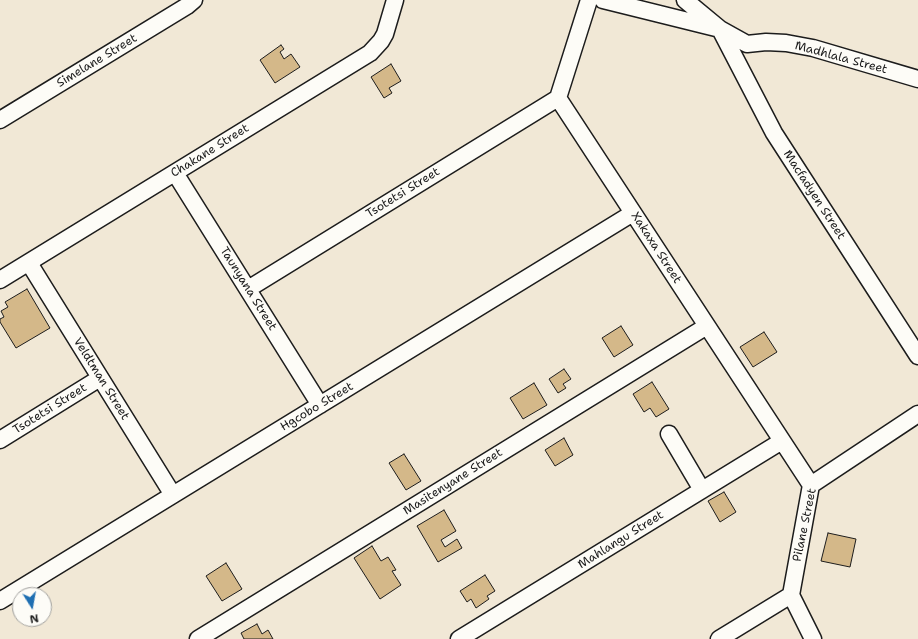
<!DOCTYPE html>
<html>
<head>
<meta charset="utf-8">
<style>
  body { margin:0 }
  #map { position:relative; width:918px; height:639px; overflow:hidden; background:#f1e8d6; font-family:"Shantell Sans",sans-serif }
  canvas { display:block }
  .north { position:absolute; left:12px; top:587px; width:40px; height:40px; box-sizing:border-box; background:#fdfcf7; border:1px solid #a3a29f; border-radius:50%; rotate:169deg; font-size:11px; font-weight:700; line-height:16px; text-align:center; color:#1c1c1c }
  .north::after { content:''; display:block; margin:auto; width:14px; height:18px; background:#1f6fb2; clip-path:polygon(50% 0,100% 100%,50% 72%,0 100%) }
</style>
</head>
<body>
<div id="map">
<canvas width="918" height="639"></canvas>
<div class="north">N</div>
</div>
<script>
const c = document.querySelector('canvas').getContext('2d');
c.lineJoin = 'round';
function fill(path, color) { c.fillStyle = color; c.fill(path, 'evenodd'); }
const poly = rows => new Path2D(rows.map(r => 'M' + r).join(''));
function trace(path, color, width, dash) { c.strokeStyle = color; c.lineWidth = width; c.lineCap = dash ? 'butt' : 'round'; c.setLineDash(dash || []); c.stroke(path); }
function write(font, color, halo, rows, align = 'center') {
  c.font = font + ' "Shantell Sans",sans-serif'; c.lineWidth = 3; c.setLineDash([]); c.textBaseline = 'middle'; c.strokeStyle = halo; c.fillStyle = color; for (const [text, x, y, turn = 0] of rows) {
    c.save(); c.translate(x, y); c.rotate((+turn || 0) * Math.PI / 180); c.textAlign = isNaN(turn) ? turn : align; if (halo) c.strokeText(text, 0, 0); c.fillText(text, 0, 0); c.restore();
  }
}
const building = poly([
  [281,45,284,49,280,52,284,59,291,54,300,67,275,83,260,60,281,45],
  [391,64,401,81,389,88,392,93,384,98,371,77,391,64],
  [27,289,50,328,16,348,0,322,0,319,4,317,1,311,8,307,5,302,27,289],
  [621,326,633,345,614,357,602,338,621,326],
  [764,332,777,352,753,367,740,347,764,332],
  [564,369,571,379,563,384,566,388,558,393,549,379,564,369],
  [652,382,669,409,656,417,650,408,644,412,633,394,652,382],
  [534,383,547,405,523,419,510,398,534,383],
  [564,438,573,455,555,466,545,450,564,438],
  [404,454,421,481,406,490,389,463,404,454],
  [724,492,736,512,720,522,708,501,724,492],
  [444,510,456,531,441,540,445,547,457,539,462,548,438,562,417,526,444,510],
  [828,533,856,539,850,567,821,561,828,533],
  [372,546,381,561,388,557,396,570,392,571,401,585,380,599,354,558,372,546],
  [226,563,242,589,222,601,206,576,226,563],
  [485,575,495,591,487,596,489,599,476,608,471,599,467,602,460,591,485,575],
  [257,624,262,634,268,630,273,639,244,639,241,633,257,624]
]);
fill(building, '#d4b889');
trace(building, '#1c1c1c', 1);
const minor = poly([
  [603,0,720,29,747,44,766,42,786,43,813,48,918,79],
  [685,0,720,29,774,133,918,356],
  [558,98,811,485],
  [558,98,589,0],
  [0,120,187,6,194,0],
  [175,173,320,405],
  [29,263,173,495],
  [0,280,370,53,381,41,385,34,395,0],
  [248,289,558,98],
  [669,434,702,490],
  [0,440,100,378],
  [0,601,633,213],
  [198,639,707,326],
  [459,639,782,441],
  [719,639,791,595],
  [813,639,791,595,811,485,918,414]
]);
trace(minor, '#1c1c1c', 19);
trace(minor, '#fdfcf7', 16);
write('12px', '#1c1c1c', '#fdfcf7', [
  ["Madhlala Street",841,58,15],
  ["Simelane Street",97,61,-31],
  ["Chakane Street",210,151,-32],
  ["Tsotetsi Street",403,193,-32],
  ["Macfadyen Street",814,195,57],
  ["Xakaxa Street",656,248,57],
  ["Taunyana Street",248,289,58],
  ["Veldtman Street",101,379,58],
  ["Hgcobo Street",317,407,-31],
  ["Tsotetsi Street",50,409,-32],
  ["Masitenyane Street",453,482,-32],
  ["Pilane Street",805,525,-78],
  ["Mahlangu Street",621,540,-32]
]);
</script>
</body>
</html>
